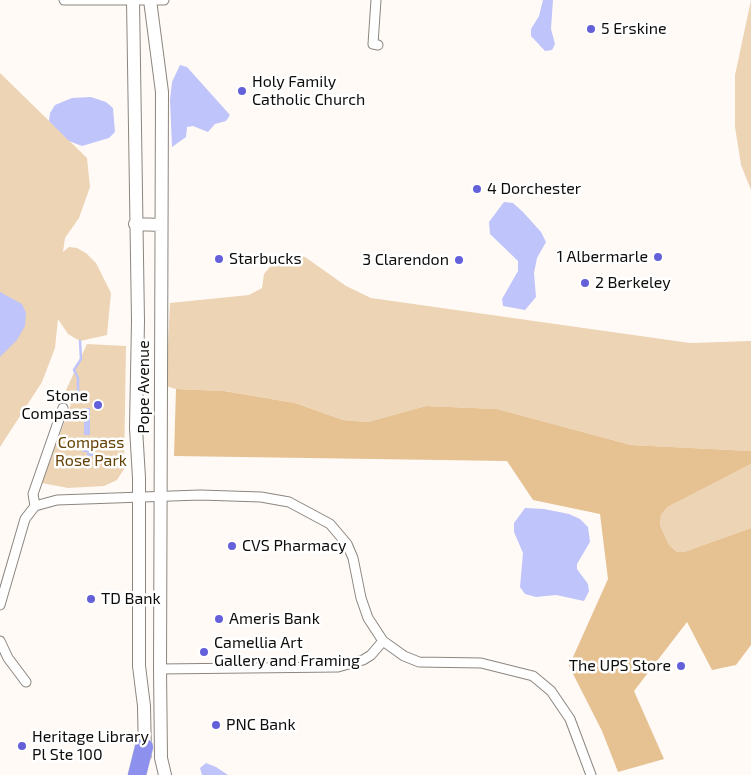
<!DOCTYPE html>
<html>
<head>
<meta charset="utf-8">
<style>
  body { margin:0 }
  canvas { display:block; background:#fffaf6 }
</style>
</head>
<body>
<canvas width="751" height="775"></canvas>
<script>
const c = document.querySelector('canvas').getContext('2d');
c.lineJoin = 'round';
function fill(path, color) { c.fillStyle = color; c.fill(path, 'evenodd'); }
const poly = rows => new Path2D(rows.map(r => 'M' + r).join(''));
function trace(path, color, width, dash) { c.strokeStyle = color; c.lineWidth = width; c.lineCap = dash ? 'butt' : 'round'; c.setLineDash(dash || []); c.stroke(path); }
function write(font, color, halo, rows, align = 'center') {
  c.font = font + ' "Exo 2",sans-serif'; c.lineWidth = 5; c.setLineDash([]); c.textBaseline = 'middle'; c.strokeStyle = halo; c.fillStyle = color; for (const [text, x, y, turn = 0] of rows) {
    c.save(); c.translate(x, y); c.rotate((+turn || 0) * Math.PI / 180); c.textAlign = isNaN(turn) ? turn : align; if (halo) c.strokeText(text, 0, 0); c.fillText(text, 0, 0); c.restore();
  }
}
fill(poly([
  [751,0,751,190,741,165,735,127,735,75],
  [0,73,87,158,90,187,79,218,65,238,63,252,69,247,77,248,86,253,96,263,111,293,107,335,80,341,68,334,58,319,55,348,42,382,0,447],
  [293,254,305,257,346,286,371,298,690,343,751,341,751,451,631,445,497,409,426,406,368,422,343,420,295,403,224,391,176,389,166,386,170,303,249,295,262,288,264,274,279,256],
  [87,344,126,346,124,469,117,480,104,486,68,488,42,483,71,404,62,399],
  [751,464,751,528,684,552,677,552,669,545,660,525,661,515,666,507]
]), '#ecd4b5');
fill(poly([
  [176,389,224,391,295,403,343,420,368,422,426,406,497,409,631,445,751,451,751,464,667,507,661,515,660,525,669,545,677,552,684,552,751,528,751,645,736,665,712,670,687,622,634,691,664,759,618,772,602,731,569,666,608,579,600,514,533,500,507,461,174,456]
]), '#e6c192');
fill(poly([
  [543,0,553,0,551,29,555,44,552,50,545,51,531,36,531,29,539,16],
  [180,65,187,67,230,115,226,121,215,124,208,132,193,126,187,127,186,137,172,147,170,100,172,82],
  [91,97,106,102,113,108,115,132,109,138,82,146,69,141,49,121,50,113,55,105,72,98],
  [504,202,513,203,523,212,541,232,546,242,537,258,534,273,536,297,525,310,503,306,502,299,518,271,518,261,490,234,489,222],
  [0,292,22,304,26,313,25,326,17,340,0,357],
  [84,408,90,408,90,435,84,435],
  [85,444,95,445,93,456,87,456,87,452,82,452],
  [525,508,544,509,569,514,580,519,588,527,590,542,577,564,577,569,588,584,589,591,584,601,556,595,536,597,525,594,520,587,523,553,514,532,514,523],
  [206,763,216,767,228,775,202,775,200,768]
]), '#bfc4fa');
trace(poly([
  [80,341,81,359,74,370,78,378,78,392,86,395]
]), '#bfc4fa', 2.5);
const street = poly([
  [64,0,128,0],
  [136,0,164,0],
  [376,0,373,44,378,45],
  [35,506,33,494,63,408],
  [0,605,25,519,35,506,57,500,200,495,261,497,289,502,330,524,347,544,353,558,361,598,368,618,383,641,404,656,419,662,481,663,533,676,551,691,570,719,591,775],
  [0,641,8,658,26,682],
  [160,669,338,667,363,660,371,655,383,641]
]);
const secondary = poly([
  [133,0,138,321,136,428,139,478,139,666,144,706,145,755],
  [150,0,162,92,160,669,161,758,165,775],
  [135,224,161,225]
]);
const highway = poly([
  [137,775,144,747]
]);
trace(street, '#8c867f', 11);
trace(secondary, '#8c867f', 14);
trace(highway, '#d9d8d8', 19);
trace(street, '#fff', 9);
trace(secondary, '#fff', 12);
trace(highway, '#8d91ed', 18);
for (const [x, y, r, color] of [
  [591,29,5,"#6360d9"],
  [242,91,5,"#6360d9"],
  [477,189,5,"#6360d9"],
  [658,257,5,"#6360d9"],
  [219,259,5,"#6360d9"],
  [459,260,5,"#6360d9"],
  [585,283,5,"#6360d9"],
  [98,405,5,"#6360d9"],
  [232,546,5,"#6360d9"],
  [91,599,5,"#6360d9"],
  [219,619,5,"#6360d9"],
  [204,652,5,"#6360d9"],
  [681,666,5,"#6360d9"],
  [216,725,5,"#6360d9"],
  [22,746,5,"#6360d9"]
]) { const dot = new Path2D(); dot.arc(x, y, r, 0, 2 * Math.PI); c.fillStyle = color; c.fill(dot); trace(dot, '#fff', 2); }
write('16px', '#0f0d0b', '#fff', [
  ["5 Erskine",601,29],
  ["Holy Family",252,82],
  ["Catholic Church",252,100],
  ["4 Dorchester",487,189],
  ["1 Albermarle",648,257,"right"],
  ["Starbucks",229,259],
  ["3 Clarendon",449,260,"right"],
  ["2 Berkeley",595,283],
  ["Stone",88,396,"right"],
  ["Compass",88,414,"right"],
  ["CVS Pharmacy",242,546],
  ["TD Bank",101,599],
  ["Ameris Bank",229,619],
  ["Camellia Art",214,643],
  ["Gallery and Framing",214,661],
  ["The UPS Store",671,666,"right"],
  ["PNC Bank",226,725],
  ["Heritage Library",32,737],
  ["Pl Ste 100",32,755]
], 'left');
write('16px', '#0f0d0b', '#fff', [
  ["Pope Avenue",144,387,-90]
]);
write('16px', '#644104', '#fff', [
  ["Compass",91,443],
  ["Rose Park",91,461]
]);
</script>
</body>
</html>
